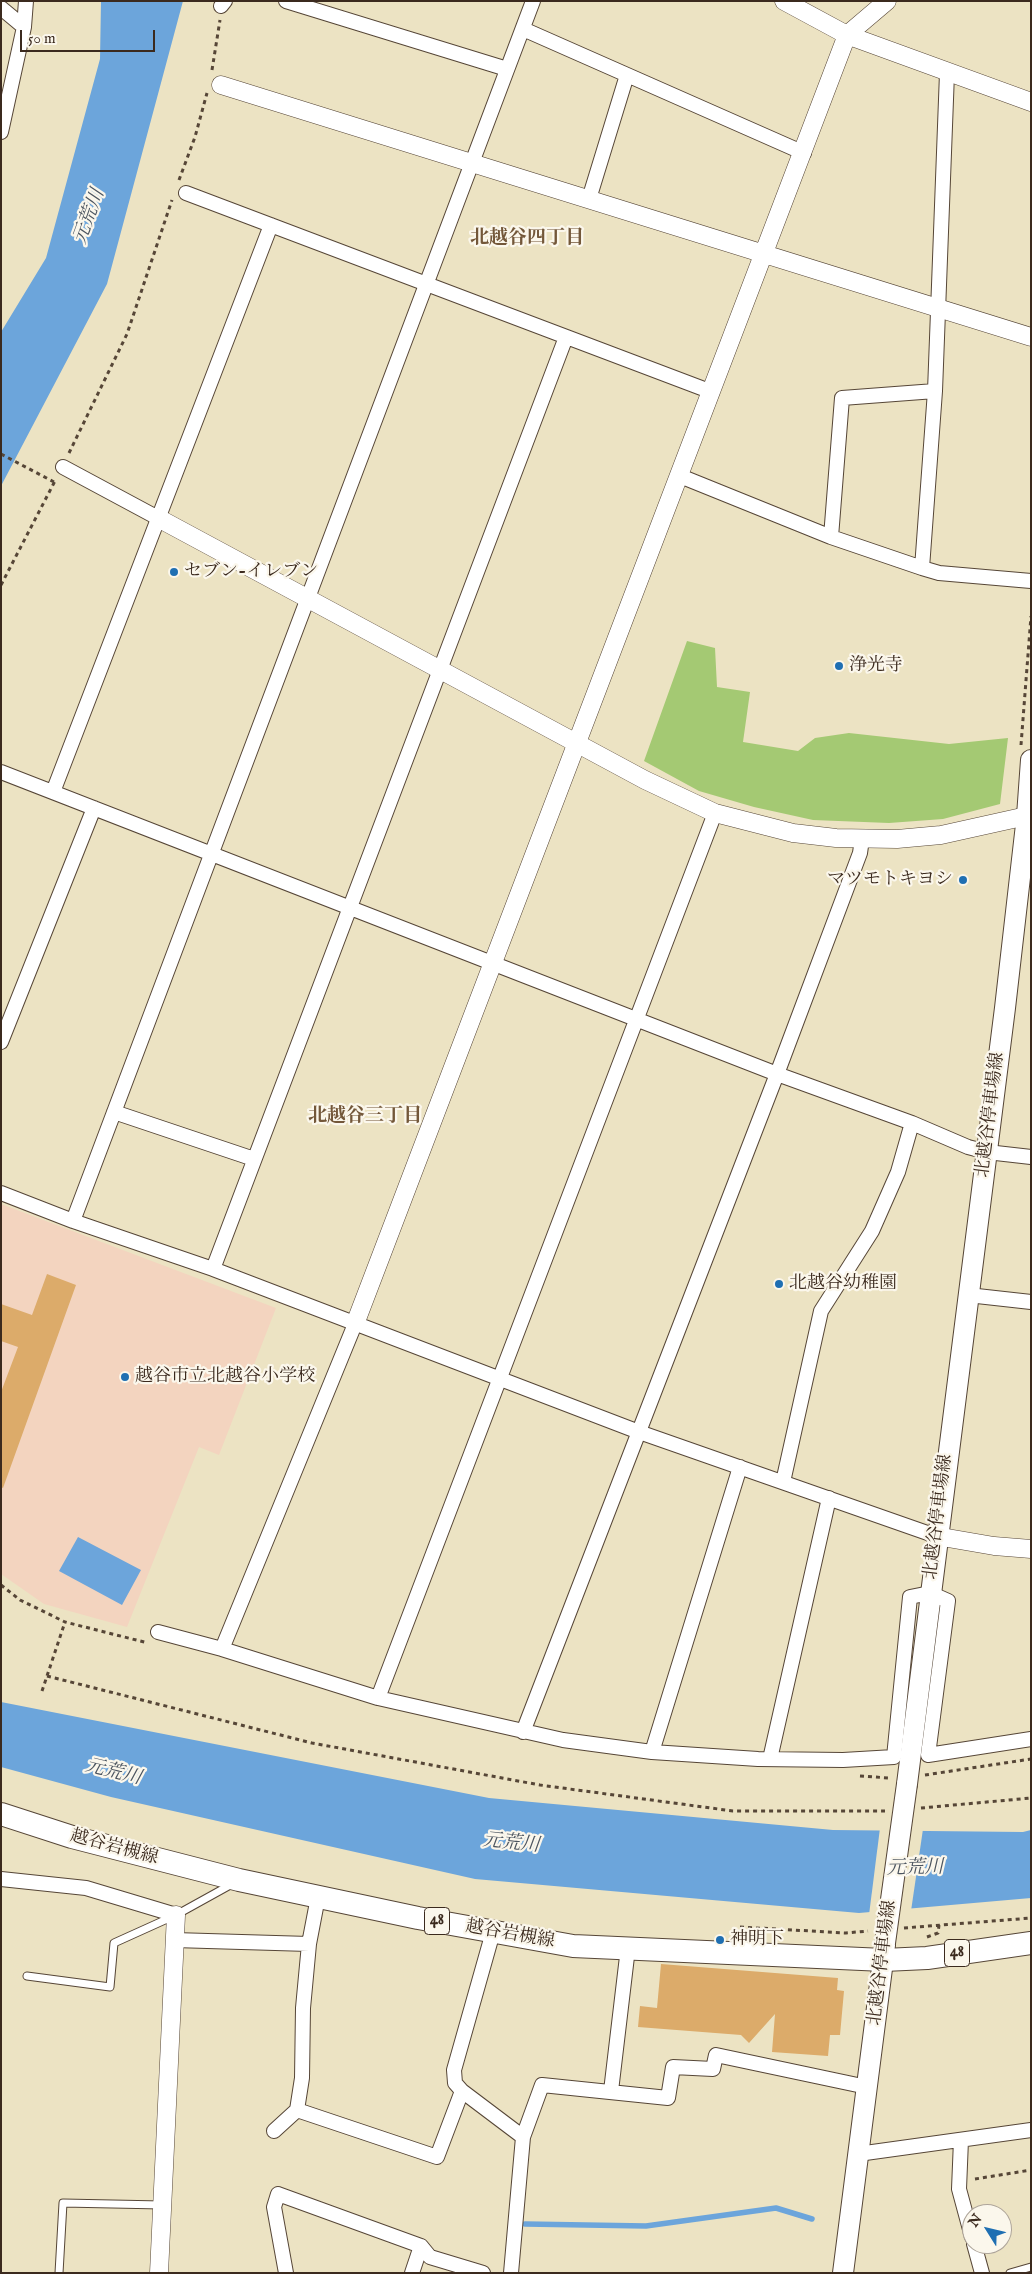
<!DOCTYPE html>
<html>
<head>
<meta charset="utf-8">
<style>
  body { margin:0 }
  #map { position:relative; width:1032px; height:2274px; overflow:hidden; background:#ece3c3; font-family:"IM FELL English",serif }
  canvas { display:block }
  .frame { position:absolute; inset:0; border:2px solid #3b2a1e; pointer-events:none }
  .north { position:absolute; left:962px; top:2204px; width:50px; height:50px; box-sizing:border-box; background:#fbf7ec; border:1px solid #aea59a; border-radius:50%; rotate:306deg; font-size:14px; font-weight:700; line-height:20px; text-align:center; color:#3b2a1e }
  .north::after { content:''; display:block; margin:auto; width:18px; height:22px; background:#1f6fb2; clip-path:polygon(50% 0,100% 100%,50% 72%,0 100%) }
  .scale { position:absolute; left:20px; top:30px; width:135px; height:22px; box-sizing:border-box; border:2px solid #3b2a1e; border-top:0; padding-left:6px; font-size:15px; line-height:18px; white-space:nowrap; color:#3b2a1e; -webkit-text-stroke:4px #fbf7ec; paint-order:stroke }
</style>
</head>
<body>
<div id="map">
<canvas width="1032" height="2274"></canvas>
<div class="frame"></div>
<div class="north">N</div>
<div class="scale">50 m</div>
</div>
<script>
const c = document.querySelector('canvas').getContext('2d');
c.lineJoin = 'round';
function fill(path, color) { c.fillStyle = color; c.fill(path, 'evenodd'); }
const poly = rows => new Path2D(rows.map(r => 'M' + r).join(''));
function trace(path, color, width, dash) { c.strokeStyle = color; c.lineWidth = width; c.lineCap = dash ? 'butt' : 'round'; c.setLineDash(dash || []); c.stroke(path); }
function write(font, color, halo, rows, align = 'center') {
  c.font = font + ' "IM FELL English","Noto Serif JP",serif'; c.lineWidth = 4.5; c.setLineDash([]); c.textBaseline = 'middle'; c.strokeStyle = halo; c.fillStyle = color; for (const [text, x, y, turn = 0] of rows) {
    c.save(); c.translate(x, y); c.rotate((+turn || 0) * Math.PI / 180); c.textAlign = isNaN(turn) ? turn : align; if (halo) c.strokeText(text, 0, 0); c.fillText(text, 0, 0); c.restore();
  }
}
fill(poly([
  [1,1204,276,1308,219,1455,199,1447,127,1627,44,1604,1,1574]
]), '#f3d4bf');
fill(poly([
  [687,641,715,648,717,687,750,692,743,742,798,751,815,738,849,733,949,744,1008,738,1000,804,943,819,889,823,813,820,754,807,699,791,644,761]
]), '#a4c973');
fill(poly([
  [101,1,183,1,107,284,1,486,1,332,46,258,100,59],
  [78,1537,141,1570,122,1605,59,1571],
  [1,1702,489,1798,833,1830,1023,1832,1031,1830,1031,1898,859,1913,475,1879,111,1797,1,1767]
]), '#6ca5db');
fill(poly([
  [880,1828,923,1829,911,1911,869,1915]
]), '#ece3c3');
trace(poly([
  [525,2224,646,2226,776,2208,812,2219]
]), '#6ca5db', 5.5);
fill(poly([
  [47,1274,76,1285,3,1488,1,1487,1,1392,18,1347,1,1341,1,1304,32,1315],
  [661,1964,838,1978,837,1990,844,1991,840,2035,830,2035,828,2056,772,2052,775,2014,749,2043,741,2035,638,2027,640,2006,657,2008]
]), '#dcab6a');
const service = poly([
  [27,1976,110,1987,114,1943,176,1915,232,1884],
  [59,2273,63,2203,162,2205],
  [1010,2273,1031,2267]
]);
const minor = poly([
  [286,1,507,69],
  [221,6,225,1],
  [1,8,24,27],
  [523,29,804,153],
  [1,132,24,27,26,1],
  [186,193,712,392],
  [589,199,627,75],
  [63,467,158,518],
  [680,476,831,537,922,568,939,573,1031,581],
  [831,537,842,398,935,391],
  [922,568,935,391,947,73],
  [1,772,777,1074,912,1123,968,1147,987,1152,1031,1157],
  [53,792,271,225],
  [1,1042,94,808],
  [114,1112,254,1159],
  [1,1193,73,1221,213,1269,639,1432,936,1536],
  [73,1221,533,1],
  [213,1269,566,337],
  [968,1295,1031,1302],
  [783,1482,821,1311,872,1231,898,1172,912,1123],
  [158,1632,222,1649,378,1698,563,1740,652,1752,758,1759,843,1760,894,1757,910,1597,930,1593,948,1601,928,1755,1031,1739],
  [222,1649,355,1324],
  [378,1698,715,813],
  [523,1732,777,1074,860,853,862,839],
  [652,1752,740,1467],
  [770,1759,829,1498],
  [1,1879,86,1888,176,1915],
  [493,1932,454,2070,455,2083,462,2091,523,2137,511,2273],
  [174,1940,309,1944],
  [611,2091,628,1948],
  [297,2110,437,2157,462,2091],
  [274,2131,297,2110,302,2078,303,2008,309,1944,318,1897],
  [523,2137,542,2085,668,2098,673,2067,713,2069,716,2055,867,2087],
  [961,2140,959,2189,972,2237],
  [858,2154,1031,2130],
  [974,2244,982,2273],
  [286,2273,274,2207,278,2194,421,2246,430,2257,483,2273],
  [412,2273,421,2246]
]);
const tertiary = poly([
  [784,1,847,35,1031,102],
  [221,85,1031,337],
  [158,518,645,780,715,813,793,833,836,838,897,839,941,835,1031,815],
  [355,1324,847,35,887,1],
  [936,1536,994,1546,1031,1549],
  [159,2273,176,1915]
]);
const secondary = poly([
  [907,1784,1005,1008,1027,816,1031,760],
  [843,2273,885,1945]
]);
const primary = poly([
  [1,1814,72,1837,239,1880,418,1918,573,1946,884,1960,927,1958,1031,1943]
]);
trace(service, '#564637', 9);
trace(minor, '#564637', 16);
trace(tertiary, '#564637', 19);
trace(secondary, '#564637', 22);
trace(primary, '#564637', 24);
trace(poly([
  [212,70,220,20],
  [179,180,195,137,207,93],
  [69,453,127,334,172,200],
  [1,454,54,482],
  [1,585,56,479],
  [1021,745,1031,616],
  [1,1585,20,1600,65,1622,148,1643],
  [47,1676,312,1743,540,1785,733,1811,885,1811],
  [42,1691,65,1622],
  [925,1775,1031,1759],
  [860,1776,889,1778],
  [921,1808,1031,1798],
  [740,1927,846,1933,868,1931],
  [904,1928,1031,1918],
  [927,1937,938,1933,939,1925],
  [975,2179,1031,2170]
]), '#564637', 3, [4, 4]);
trace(service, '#fff', 7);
trace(minor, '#fff', 14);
trace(tertiary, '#fff', 18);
trace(secondary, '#fff', 20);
trace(primary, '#fff', 22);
const secondaryBridge = poly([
  [885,1943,907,1784]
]);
trace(secondaryBridge, '#564637', 22, []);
trace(secondaryBridge, '#fff', 20);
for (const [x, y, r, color] of [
  [174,572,5,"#1f6fb2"],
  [839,666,5,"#1f6fb2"],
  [963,880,5,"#1f6fb2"],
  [779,1284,5,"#1f6fb2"],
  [125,1377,5,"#1f6fb2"],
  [720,1940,5,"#1f6fb2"]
]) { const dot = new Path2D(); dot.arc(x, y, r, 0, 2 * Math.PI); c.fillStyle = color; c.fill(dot); trace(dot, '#fbf7ec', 2); }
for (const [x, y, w] of [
  [437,1921,25],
  [957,1953,25]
]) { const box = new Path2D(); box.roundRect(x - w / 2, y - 13.5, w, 27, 4); c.fillStyle = '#fbf7ec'; c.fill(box); trace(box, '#3b2a1e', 1); }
write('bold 16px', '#3b2a1e', null, [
  ["48",437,1921],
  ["48",957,1953]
]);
write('18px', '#3b2a1e', '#fbf7ec', [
  ["セブン-イレブン",184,572],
  ["浄光寺",849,666],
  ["マツモトキヨシ",953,880,"right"],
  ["北越谷幼稚園",789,1284],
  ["越谷市立北越谷小学校",135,1377],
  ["神明下",730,1940]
], 'left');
write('18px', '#3b2a1e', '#fbf7ec', [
  ["北越谷停車場線",991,1115,-83],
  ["北越谷停車場線",939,1517,-83],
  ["越谷岩槻線",114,1848,15],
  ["越谷岩槻線",510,1935,10],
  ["北越谷停車場線",883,1963,-83]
]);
write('italic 19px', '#4c5560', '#fbf7ec', [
  ["元荒川",90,217,-70],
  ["元荒川",113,1773,14],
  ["元荒川",511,1844,6],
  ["元荒川",915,1869,-1]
]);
write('bold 19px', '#735739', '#fbf7ec', [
  ["北越谷四丁目",527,239],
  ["北越谷三丁目",365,1117]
]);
</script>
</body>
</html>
